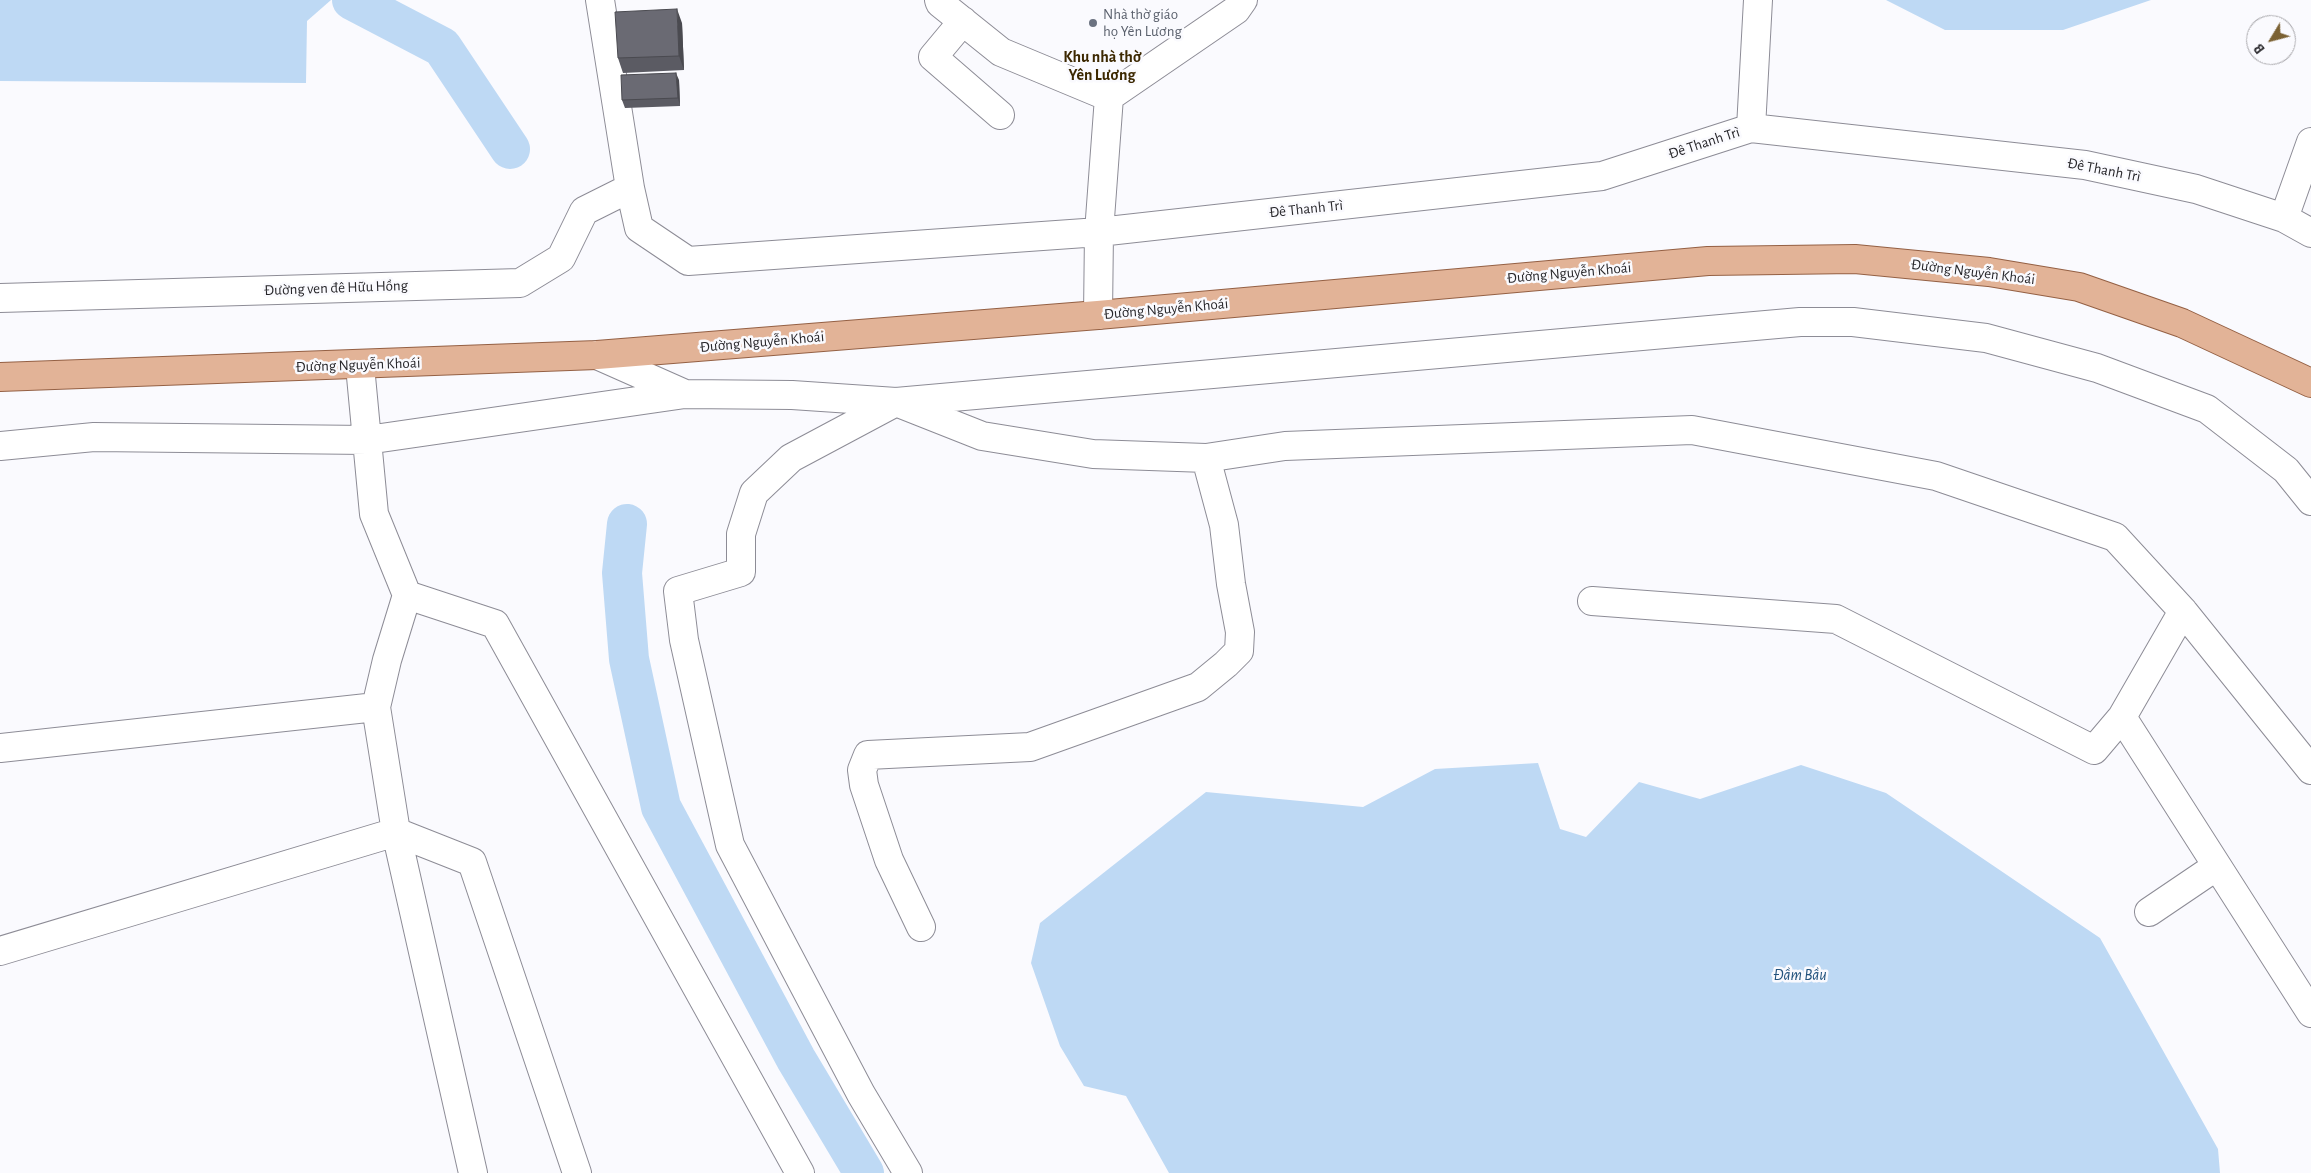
<!DOCTYPE html>
<html>
<head>
<meta charset="utf-8">
<style>
  body { margin:0 }
  #map { position:relative; width:2311px; height:1173px; overflow:hidden; background:#fafafe; font-family:"Alegreya Sans",sans-serif }
  canvas { display:block }
  .north { position:absolute; left:2246px; top:15px; width:50px; height:50px; box-sizing:border-box; background:#fafafe; border:1px solid #a6a5a9; border-radius:50%; rotate:233deg; font-size:14px; font-weight:700; line-height:20px; text-align:center; color:#27262a }
  .north::after { content:''; display:block; margin:auto; width:18px; height:22px; background:#7b6133; clip-path:polygon(50% 0,100% 100%,50% 72%,0 100%) }
</style>
</head>
<body>
<div id="map">
<canvas width="2311" height="1173"></canvas>
<div class="north">B</div>
</div>
<script>
const c = document.querySelector('canvas').getContext('2d');
c.lineJoin = 'round';
function fill(path, color) { c.fillStyle = color; c.fill(path, 'evenodd'); }
const poly = rows => new Path2D(rows.map(r => 'M' + r).join(''));
function trace(path, color, width, dash) { c.strokeStyle = color; c.lineWidth = width; c.lineCap = dash ? 'butt' : 'round'; c.setLineDash(dash || []); c.stroke(path); }
function write(font, color, halo, rows, align = 'center') {
  c.font = font + ' "Alegreya Sans",sans-serif'; c.lineWidth = 5; c.setLineDash([]); c.textBaseline = 'middle'; c.strokeStyle = halo; c.fillStyle = color; for (const [text, x, y, turn = 0] of rows) {
    c.save(); c.translate(x, y); c.rotate((+turn || 0) * Math.PI / 180); c.textAlign = isNaN(turn) ? turn : align; if (halo) c.strokeText(text, 0, 0); c.fillText(text, 0, 0); c.restore();
  }
}
fill(poly([
  [0,0,331,0,307,21,306,83,0,81],
  [1886,0,2151,0,2063,30,1945,30],
  [1538,763,1560,829,1586,837,1639,782,1700,799,1801,765,1886,793,2100,938,2218,1149,2220,1173,1169,1173,1126,1096,1084,1086,1060,1046,1031,963,1040,923,1206,792,1363,807,1435,769]
]), '#bed9f4');
trace(poly([
  [352,0,442,47,510,149],
  [627,524,622,573,629,659,661,807,796,1059,864,1173]
]), '#bed9f4', 40);
const minor = poly([
  [600,0,630,188,639,228,688,261,1099,232,1602,176,1751,128,2085,165,2196,189,2284,218,2311,233],
  [939,0,940,3,1001,52,1109,97],
  [963,21,933,57,1000,115],
  [1751,128,1758,0],
  [2284,218,2311,142],
  [0,298,520,283,561,258,584,211,630,188],
  [1098,315,1099,232,1109,97,1236,10,1243,0],
  [597,355,685,394,792,395,896,402,1800,322,1853,322,1986,338,2097,368,2207,409,2286,470,2311,501],
  [360,366,374,514,407,595,495,624,800,1173],
  [0,446,94,437,367,440,685,394],
  [407,595,387,660,376,707,396,832,473,1173],
  [1592,601,1836,619,2094,750,2122,717,2183,611],
  [2122,717,2311,1013],
  [0,748,376,707],
  [2149,912,2217,866],
  [921,927,889,860,864,785,862,770,868,755,1030,747,1198,687,1226,664,1239,651,1240,632,1231,584,1224,525,1206,458],
  [0,951,396,832,472,862,577,1173],
  [908,1173,861,1094,730,845,684,640,678,591,741,572,741,534,754,493,791,458,896,402,982,436,1093,454,1206,458,1285,446,1692,430,1936,476,2115,537,2183,611,2311,770]
]);
const major = poly([
  [0,377,597,355,1098,315,1708,261,1855,259,1989,272,2079,287,2182,323,2311,383]
]);
trace(minor, '#8d8c96', 30);
trace(major, '#946044', 30);
trace(minor, '#fff', 28);
trace(major, '#e2b397', 28);
fill(poly([
  [682,23,684,70,623,73,618,58],
  [679,80,680,106,625,108,622,100]
]), '#5b5b63');
fill(poly([
  [677,9,682,23,684,70,679,56],
  [676,73,679,80,680,106,678,98]
]), '#4a4a50');
const building = poly([
  [677,9,679,56,618,58,615,12,677,9],
  [676,73,678,98,622,100,621,75,676,73]
]);
fill(building, '#6a6a73');
trace(building, '#4a4a50', 1);
for (const [x, y, r, color] of [
  [1093,23,5,"#6b7280"]
]) { const dot = new Path2D(); dot.arc(x, y, r, 0, 2 * Math.PI); c.fillStyle = color; c.fill(dot); trace(dot, '#fafafe', 2); }
write('15px', '#5b616d', '#fafafe', [
  ["Nhà thờ giáo",1103,14],
  ["họ Yên Lương",1103,31]
], 'left');
write('15px', '#27262a', '#fafafe', [
  ["Đê Thanh Trì",1704,143,-18],
  ["Đê Thanh Trì",2104,170,11],
  ["Đê Thanh Trì",1306,209,-6],
  ["Đường Nguyễn Khoái",1973,272,7],
  ["Đường Nguyễn Khoái",1569,273,-5],
  ["Đường ven đê Hữu Hồng",336,288,-2],
  ["Đường Nguyễn Khoái",1166,309,-5],
  ["Đường Nguyễn Khoái",762,342,-5],
  ["Đường Nguyễn Khoái",358,365,-2]
]);
write('bold 16px', '#3c2801', '#fafafe', [
  ["Khu nhà thờ",1102,57],
  ["Yên Lương",1102,75]
]);
write('italic 16px', '#21527d', '#fafafe', [
  ["Đầm Bầu",1800,975]
]);
</script>
</body>
</html>
